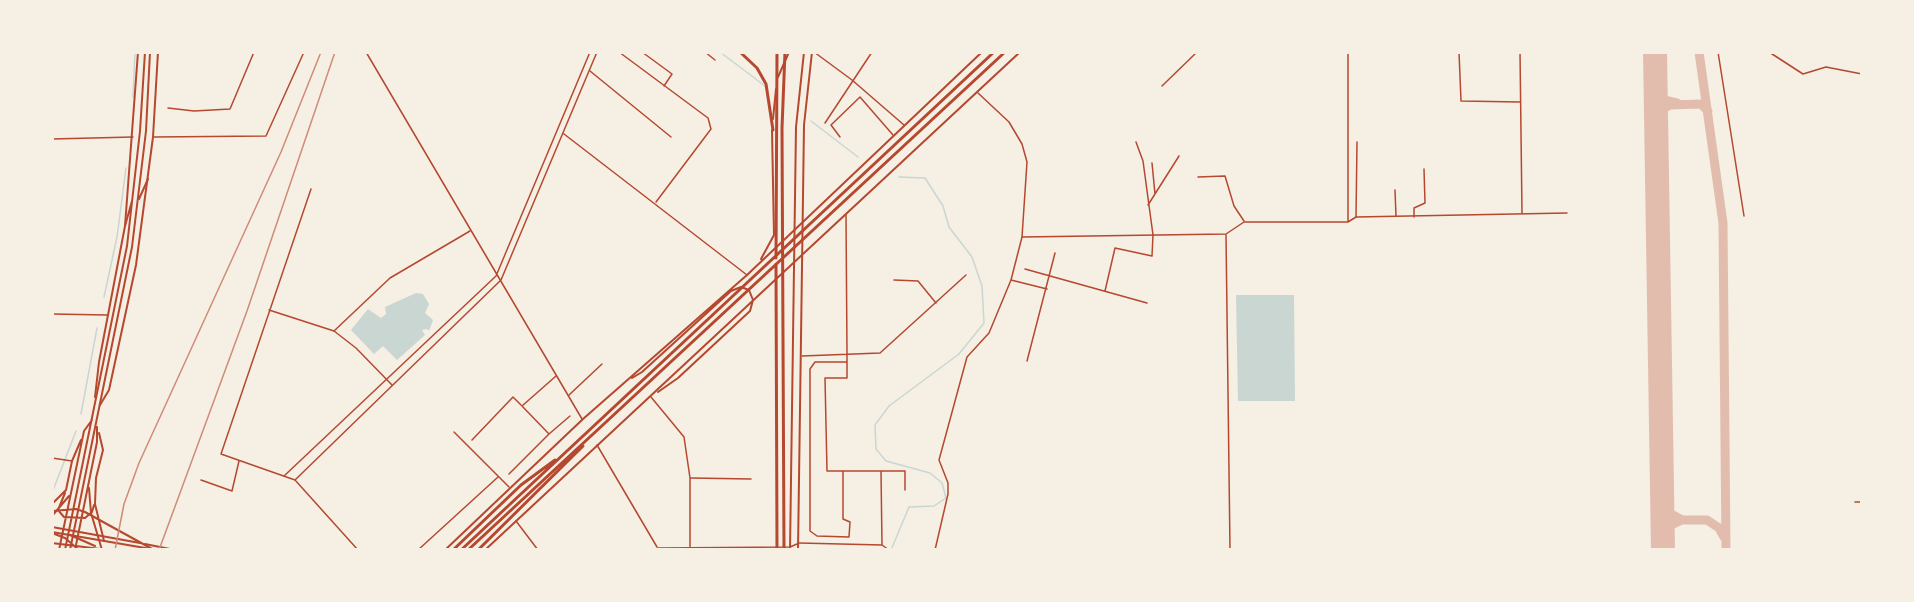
<!DOCTYPE html>
<html>
<head>
<meta charset="utf-8">
<style>
  body { margin:0 }
  #map { position:relative; width:1914px; height:602px; overflow:hidden; background:#f6efe4; font-family:"PT Serif",serif }
  canvas { display:block }
  .frame { position:absolute; inset:0; border:54px solid #f6efe4; pointer-events:none }
</style>
</head>
<body>
<div id="map">
<canvas width="1914" height="602"></canvas>
<div class="frame"></div>
</div>
<script>
const c = document.querySelector('canvas').getContext('2d');
c.lineJoin = 'round';
function fill(path, color) { c.fillStyle = color; c.fill(path, 'evenodd'); }
const poly = rows => new Path2D(rows.map(r => 'M' + r).join(''));
function trace(path, color, width, dash) { c.strokeStyle = color; c.lineWidth = width; c.lineCap = dash ? 'butt' : 'round'; c.setLineDash(dash || []); c.stroke(path); }
fill(poly([
  [416,293,423,294,429,304,425,313,433,320,429,331,427,329,422,330,425,335,397,360,383,346,374,354,351,330,368,309,381,318,386,314,385,307],
  [1236,295,1294,295,1295,401,1238,401]
]), '#c9d6d2');
trace(poly([
  [720,52,765,86],
  [133,97,135,52],
  [811,121,858,157],
  [104,297,117,237,126,168],
  [81,414,97,328],
  [52,493,76,431],
  [891,550,909,507,934,506,946,498,942,483,930,473,886,461,876,449,875,425,889,406,959,354,984,323,982,286,972,257,949,227,943,206,925,178,899,177]
]), '#c9d6d2', 1.5);
trace(poly([
  [1699,52,1723,223,1726,550],
  [1655,88,1664,100,1677,103],
  [1656,124,1661,110,1670,105,1701,104,1708,111],
  [1662,498,1671,514,1682,520],
  [1663,543,1671,525,1682,520,1707,520,1719,528,1724,537]
]), '#e2bdae', 9);
trace(poly([
  [1655,52,1663,550]
]), '#e2bdae', 24);
trace(poly([
  [619,52,708,118,711,129,656,202],
  [642,52,672,74,664,86],
  [705,52,715,60],
  [814,52,852,80,904,125],
  [1459,52,1461,101,1520,102],
  [1718,52,1744,216],
  [1769,52,1803,74,1826,67,1862,74],
  [590,71,671,137],
  [1162,86,1197,52],
  [978,93,1009,122,1022,144,1027,162,1022,237,1011,280,1047,289],
  [168,108,194,111,230,109,254,52],
  [825,123,872,52],
  [154,137,266,136,304,52],
  [840,137,831,125,860,97,893,135],
  [1152,163,1155,194],
  [1198,177,1225,176,1234,206,1244,221],
  [1395,190,1396,216],
  [1148,205,1179,156],
  [1356,217,1357,142],
  [1414,217,1414,208,1425,203,1424,169],
  [1226,235,1230,550],
  [1025,269,1147,303],
  [894,280,918,281,936,303],
  [1105,291,1115,248,1152,256,1153,235,1143,161,1136,142],
  [334,331,390,278,470,231],
  [847,355,847,378,825,378,827,471,881,471],
  [1027,361,1055,253],
  [569,395,602,364],
  [651,397,684,437,690,478,690,547],
  [454,432,509,487],
  [549,434,570,416],
  [472,440,513,397,521,405],
  [52,458,72,461],
  [843,471,843,519,850,522,849,537,817,536,810,531,810,369,815,362,847,362],
  [509,474,549,434,522,406,556,376],
  [691,478,751,479],
  [201,480,232,491,239,461],
  [516,521,538,550],
  [799,543,882,545,889,550],
  [882,545,881,471,905,471,905,490],
  [418,550,498,477],
  [935,550,948,494,948,483,939,460,967,357,989,333,1011,280]
]), '#b5482f', 1.5);
trace(poly([
  [366,52,582,419],
  [1520,52,1522,214],
  [564,134,747,275],
  [52,139,133,137],
  [311,189,221,454,295,480,358,550],
  [846,215,847,354],
  [1348,221,1348,52],
  [1022,237,1226,234,1244,222,1348,222,1356,217,1567,213],
  [269,310,334,331,356,348,392,385],
  [52,314,107,315],
  [802,356,880,353,966,275],
  [597,445,657,547],
  [284,476,496,276,590,52],
  [295,480,501,280,597,52],
  [1855,502,1862,502],
  [658,548,790,547,797,544]
]), '#b5482f', 1.5);
trace(poly([
  [778,77,789,52],
  [773,119,776,89],
  [761,259,774,235,772,130],
  [632,378,642,372,731,291,741,287,749,290,753,300,750,311,678,378,658,392],
  [95,397,99,362,125,226,138,52],
  [100,405,109,390,136,265,153,137,158,52],
  [52,527,140,543],
  [145,544,175,550],
  [445,550,583,419,747,275,982,52],
  [485,550,1020,52]
]), '#b5482f', 2);
trace(poly([
  [52,532,151,549],
  [790,550,796,127,804,52],
  [798,550,804,125,812,52]
]), '#b5482f', 2);
trace(poly([
  [139,199,148,179],
  [125,226,132,201],
  [99,433,103,450,96,478,95,504,104,541],
  [89,488,91,513,102,550],
  [65,493,58,510,64,517,85,518,92,512,94,505],
  [52,504,66,490,72,461,81,440],
  [52,511,76,509,85,512,154,550],
  [52,516,69,496],
  [52,533,65,538,79,550],
  [70,535,95,546],
  [52,543,108,550],
  [59,550,84,431,92,420],
  [65,550,127,246,140,131,145,52],
  [70,550,132,247,146,131,150,52],
  [75,550,97,442,97,427]
]), '#b5482f', 2);
trace(poly([
  [740,52,757,68,766,84,773,130],
  [776,258,777,52],
  [776,264,777,550],
  [453,550,521,485,555,460],
  [461,550,994,52],
  [468,550,1005,52],
  [478,550,583,446],
  [784,550,782,128,785,52]
]), '#b5482f', 3);
trace(poly([
  [115,550,124,504,139,463,281,152,321,52],
  [159,550,247,311,335,52]
]), '#cf8b77', 1.5);
</script>
</body>
</html>
